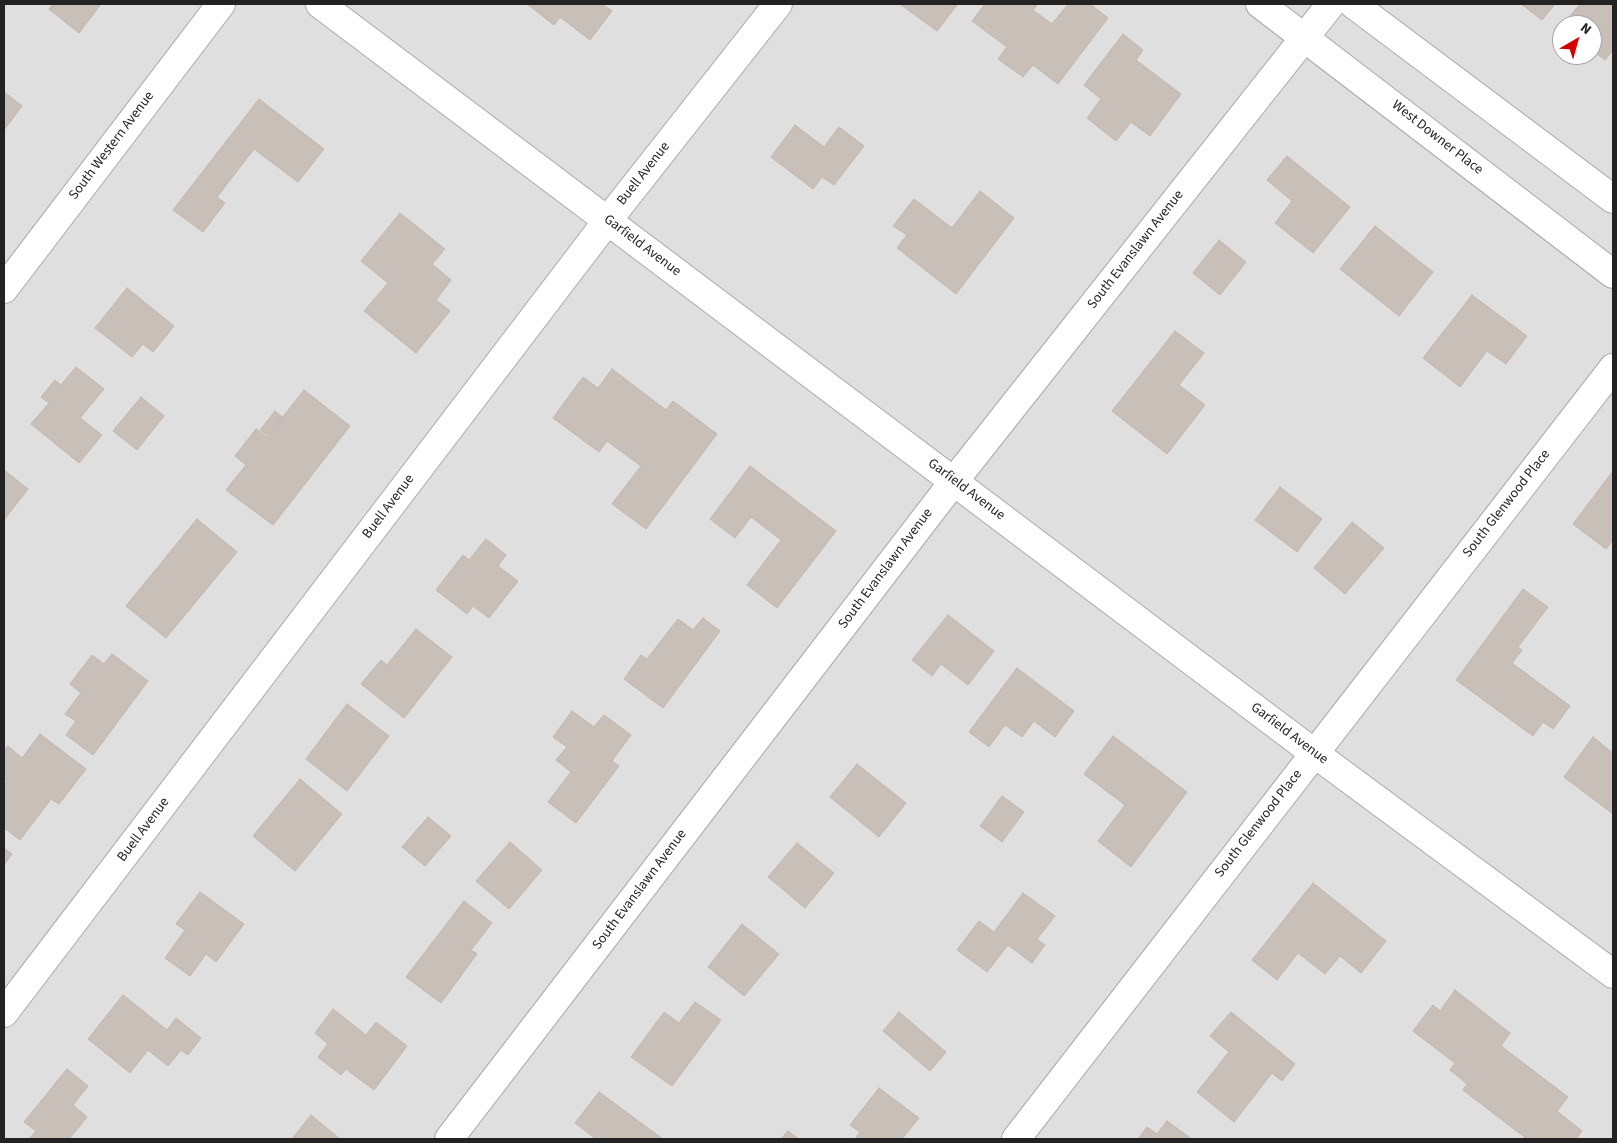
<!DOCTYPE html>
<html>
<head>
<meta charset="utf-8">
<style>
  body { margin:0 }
  #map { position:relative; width:1617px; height:1143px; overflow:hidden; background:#f2efe9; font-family:"Source Sans 3",sans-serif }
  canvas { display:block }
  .frame { position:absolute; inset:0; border:5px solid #222; pointer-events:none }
  .north { position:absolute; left:1552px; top:15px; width:50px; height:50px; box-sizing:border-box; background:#fff; border:1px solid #a7a7a7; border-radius:50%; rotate:38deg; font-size:14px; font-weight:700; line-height:20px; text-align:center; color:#222 }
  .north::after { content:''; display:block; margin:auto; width:18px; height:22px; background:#d40000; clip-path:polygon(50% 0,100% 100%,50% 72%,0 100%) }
</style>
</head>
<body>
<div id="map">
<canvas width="1617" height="1143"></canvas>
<div class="frame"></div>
<div class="north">N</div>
</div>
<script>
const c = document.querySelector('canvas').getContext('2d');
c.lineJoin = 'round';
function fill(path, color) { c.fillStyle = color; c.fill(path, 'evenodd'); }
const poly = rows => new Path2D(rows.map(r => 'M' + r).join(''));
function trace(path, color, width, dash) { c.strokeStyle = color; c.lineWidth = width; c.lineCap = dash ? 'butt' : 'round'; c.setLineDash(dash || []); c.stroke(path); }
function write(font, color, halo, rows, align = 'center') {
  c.font = font + ' "Source Sans 3",sans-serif'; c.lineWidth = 5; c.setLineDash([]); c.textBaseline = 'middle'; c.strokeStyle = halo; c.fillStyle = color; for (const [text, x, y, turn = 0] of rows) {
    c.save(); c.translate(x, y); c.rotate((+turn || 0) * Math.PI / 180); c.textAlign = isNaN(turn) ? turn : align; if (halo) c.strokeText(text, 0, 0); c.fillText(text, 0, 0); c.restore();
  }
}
fill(poly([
  [4,4,1613,4,1613,1139,4,1139],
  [1562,25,1592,25,1592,55,1562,55]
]), '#e0dfdf');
const building = poly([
  [53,4,101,4,79,33,49,9,53,4],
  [527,4,602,4,612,11,590,40,560,17,554,25,527,4],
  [900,4,958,4,937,31,900,4],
  [985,4,1038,4,1033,10,1052,24,1068,4,1090,4,1108,18,1058,84,1033,65,1023,77,998,59,1007,47,972,21,985,4],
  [1521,4,1555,4,1542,20,1521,4],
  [1580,4,1613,4,1613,50,1605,60,1592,50,1592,25,1563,25,1580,4],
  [1123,34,1143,50,1136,60,1181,94,1150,136,1131,122,1116,141,1087,118,1101,99,1084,85,1123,34],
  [4,92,22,106,4,130,4,92],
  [259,99,324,149,298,182,254,149,217,197,225,203,203,232,173,210,259,99],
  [795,125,824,147,839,127,864,146,834,185,822,177,813,189,771,157,795,125],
  [1287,156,1350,207,1313,253,1275,223,1292,201,1267,180,1287,156],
  [980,191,1014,218,956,294,897,248,907,235,893,226,914,199,952,228,980,191],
  [400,213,445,249,432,264,451,280,436,300,450,311,416,353,364,311,388,283,361,261,400,213],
  [1375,226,1433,272,1399,316,1340,269,1375,226],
  [1219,240,1246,262,1220,295,1193,273,1219,240],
  [127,288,174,326,153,352,143,344,132,357,95,328,127,288],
  [1472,295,1527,336,1506,364,1487,351,1460,387,1423,358,1472,295],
  [1175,331,1204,353,1179,385,1205,405,1167,454,1112,411,1175,331],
  [76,367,104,389,80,418,102,435,79,463,31,424,49,403,41,397,55,380,61,385,76,367],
  [612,369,666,410,673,401,717,434,646,529,612,504,641,466,607,441,599,452,553,418,583,377,598,388,612,369],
  [304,390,350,426,273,525,226,490,246,465,235,456,256,429,267,437,304,390],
  [141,397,164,416,137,450,113,431,141,397],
  [275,411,282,417,267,435,260,430,275,411],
  [750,466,836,531,777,608,747,585,781,540,751,517,735,538,710,519,750,466],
  [4,470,28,489,4,520,4,470],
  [1613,471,1613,540,1606,549,1573,524,1613,471],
  [1280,487,1322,519,1297,552,1255,520,1280,487],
  [197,519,237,552,166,638,126,606,197,519],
  [1352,522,1384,548,1345,594,1314,568,1352,522],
  [486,539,506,555,498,566,518,581,489,618,473,606,467,614,436,590,463,555,469,560,486,539],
  [1523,589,1548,607,1518,647,1522,650,1512,663,1570,706,1553,729,1543,722,1533,736,1456,680,1523,589],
  [948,615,994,651,968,685,941,664,932,676,912,660,948,615],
  [703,618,720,631,663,708,624,679,641,655,647,659,678,619,693,630,703,618],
  [416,629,452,657,404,718,361,684,381,660,387,665,416,629],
  [112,654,148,681,93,755,66,735,76,721,65,714,81,693,70,684,92,655,104,664,112,654],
  [1017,668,1074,711,1055,737,1034,721,1022,737,1005,725,989,747,969,732,1017,668],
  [347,704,389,736,347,791,306,759,347,704],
  [572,711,594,727,604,715,631,735,612,761,619,766,576,823,548,802,571,772,556,760,567,747,553,737,572,711],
  [40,734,86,769,59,804,51,799,20,840,4,828,4,785,7,781,4,778,4,752,8,746,22,758,40,734],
  [1113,736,1187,792,1131,867,1098,841,1125,805,1084,774,1113,736],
  [1593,737,1613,753,1613,814,1564,777,1593,737],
  [857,764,906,803,879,837,830,797,857,764],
  [300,779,342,814,295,871,253,836,300,779],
  [1002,796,1024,812,1002,842,980,826,1002,796],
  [428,817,451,836,425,866,402,847,428,817],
  [510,842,542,870,509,909,476,881,510,842],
  [797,843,834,873,805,908,768,877,797,843],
  [4,848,12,854,4,865,4,848],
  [1313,883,1386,941,1361,973,1340,956,1325,974,1298,953,1277,980,1252,960,1313,883],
  [200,892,244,924,216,962,206,954,190,976,165,958,185,930,176,924,200,892],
  [1023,893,1055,916,1037,939,1045,945,1032,963,1008,945,987,972,957,950,979,921,994,932,1023,893],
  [464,901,492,923,471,950,477,954,441,1003,406,977,464,901],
  [742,924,779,954,744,996,708,967,742,924],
  [1455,990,1510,1033,1501,1046,1568,1097,1557,1111,1582,1131,1576,1139,1527,1139,1463,1090,1467,1084,1450,1070,1455,1063,1413,1031,1433,1005,1440,1011,1455,990],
  [123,995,167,1030,176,1018,201,1038,188,1055,181,1050,168,1066,148,1050,130,1073,88,1039,123,995],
  [695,1002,721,1020,672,1086,631,1057,664,1012,679,1023,695,1002],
  [333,1009,366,1035,376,1022,407,1046,374,1090,346,1069,341,1075,318,1057,328,1044,315,1033,333,1009],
  [899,1012,946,1052,930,1071,883,1031,899,1012],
  [1231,1012,1295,1064,1282,1081,1272,1073,1234,1122,1197,1092,1229,1052,1210,1036,1231,1012],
  [67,1069,88,1086,73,1105,87,1117,69,1139,29,1139,36,1131,24,1122,67,1069],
  [879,1088,919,1118,902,1139,855,1139,860,1132,850,1125,879,1088],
  [599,1092,663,1139,596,1139,575,1123,599,1092],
  [311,1115,339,1138,338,1139,292,1139,311,1115],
  [1167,1121,1192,1139,1138,1139,1147,1127,1157,1134,1167,1121],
  [788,1131,799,1139,781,1139,788,1131]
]);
fill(building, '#c7bfb8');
trace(building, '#c4b6ab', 1);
const minor = poly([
  [320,4,1314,753,1613,974],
  [1260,4,1613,274],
  [1353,4,1613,199],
  [4,289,221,4],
  [4,1013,608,220,778,4],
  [449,1139,954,481,1331,4],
  [1016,1139,1613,368]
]);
trace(minor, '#a9a9a9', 30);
trace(minor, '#fff', 28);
write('14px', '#222', '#fff', [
  ["West Downer Place",1437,138,38],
  ["South Western Avenue",112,146,-53],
  ["Buell Avenue",644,174,-52],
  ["Garfield Avenue",642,246,37],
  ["South Evanslawn Avenue",1136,250,-52],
  ["Garfield Avenue",966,490,37],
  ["South Glenwood Place",1507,504,-52],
  ["Buell Avenue",389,507,-53],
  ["South Evanslawn Avenue",886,569,-53],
  ["Garfield Avenue",1289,734,37],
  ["South Glenwood Place",1259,824,-52],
  ["Buell Avenue",144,830,-53],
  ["South Evanslawn Avenue",640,890,-53]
]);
</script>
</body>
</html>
